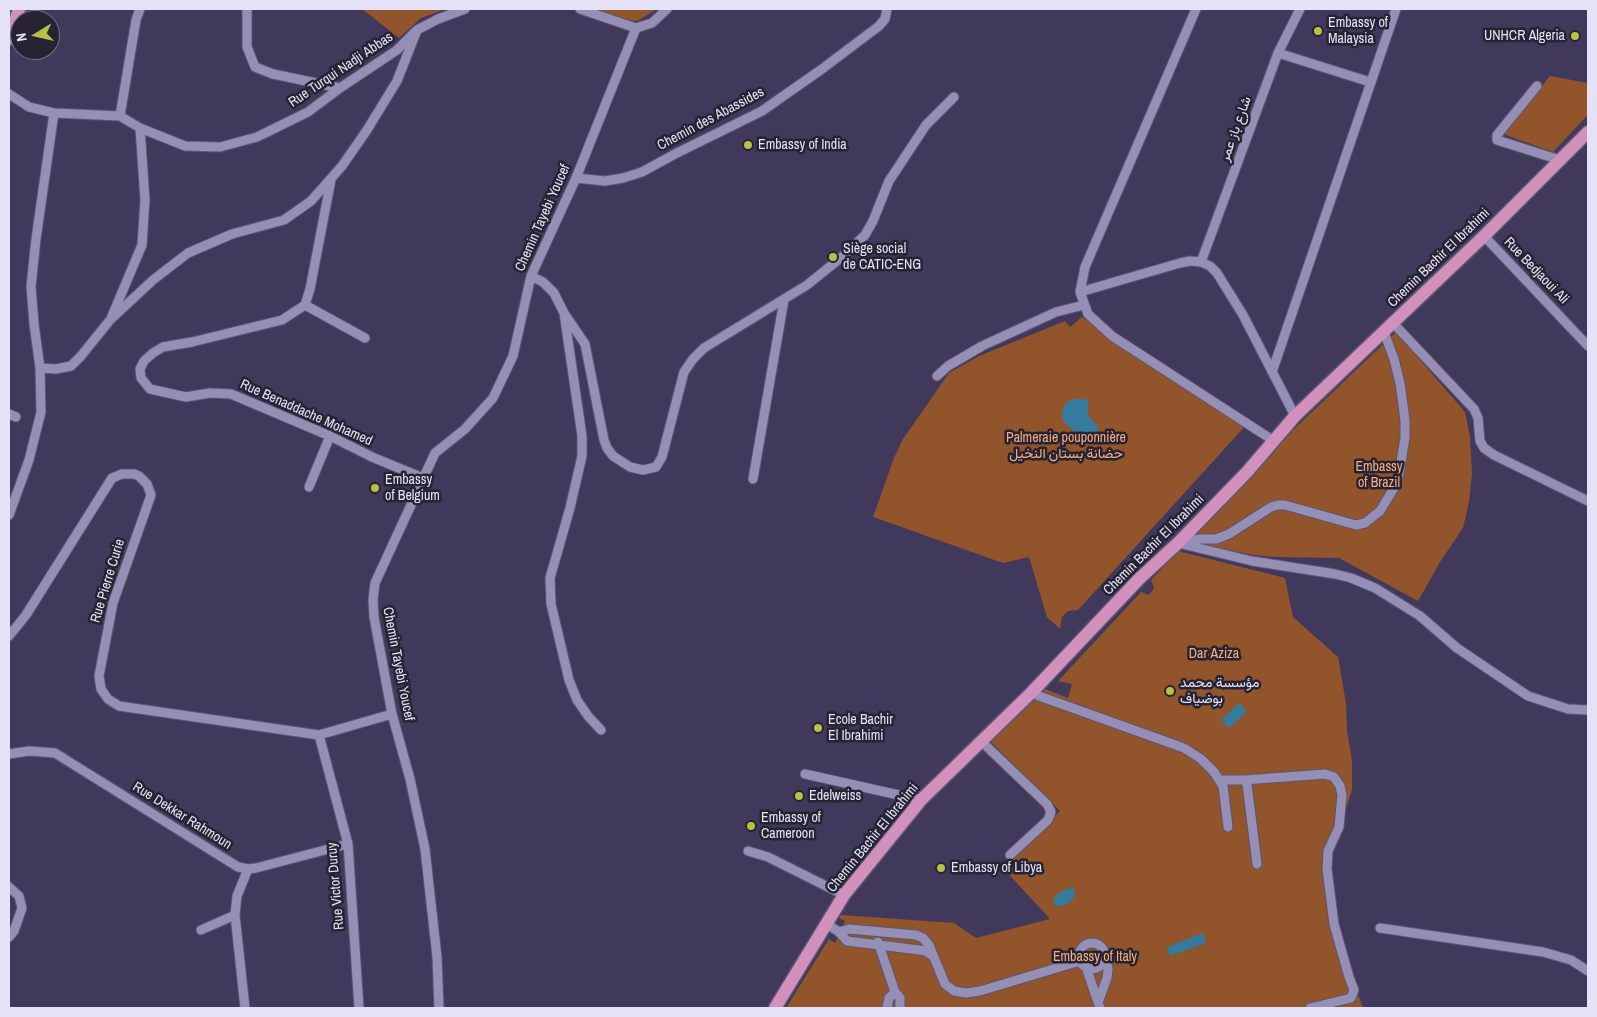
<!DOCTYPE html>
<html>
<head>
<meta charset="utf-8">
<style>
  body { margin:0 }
  #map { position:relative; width:1597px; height:1017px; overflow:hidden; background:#40395b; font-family:"Archivo Narrow",sans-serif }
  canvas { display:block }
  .frame { position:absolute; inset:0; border:10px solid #e5e2f7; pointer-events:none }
  .north { position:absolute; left:10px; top:10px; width:50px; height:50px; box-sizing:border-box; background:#262333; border:1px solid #726f81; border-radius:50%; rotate:261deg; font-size:14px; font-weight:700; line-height:20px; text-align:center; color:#e5e2f7 }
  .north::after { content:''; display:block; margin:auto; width:18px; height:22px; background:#b9c046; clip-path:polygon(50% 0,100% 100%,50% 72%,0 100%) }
</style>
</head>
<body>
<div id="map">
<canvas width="1597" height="1017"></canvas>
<div class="frame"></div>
<div class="north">N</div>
</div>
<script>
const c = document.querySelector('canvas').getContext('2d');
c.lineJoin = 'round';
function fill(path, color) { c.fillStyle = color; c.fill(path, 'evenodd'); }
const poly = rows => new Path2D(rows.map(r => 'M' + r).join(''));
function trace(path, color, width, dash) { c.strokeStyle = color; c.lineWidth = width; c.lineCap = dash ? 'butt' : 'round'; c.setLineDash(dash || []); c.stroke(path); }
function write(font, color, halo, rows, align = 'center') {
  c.font = font + ' "Archivo Narrow",Vazirmatn,sans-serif'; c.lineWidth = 5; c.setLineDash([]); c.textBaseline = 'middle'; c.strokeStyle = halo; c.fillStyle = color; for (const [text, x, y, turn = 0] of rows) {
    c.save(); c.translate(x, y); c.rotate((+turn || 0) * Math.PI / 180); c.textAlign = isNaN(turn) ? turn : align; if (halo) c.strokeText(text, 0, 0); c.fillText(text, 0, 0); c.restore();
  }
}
fill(poly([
  [362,9,445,9,421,18,399,38],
  [590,9,657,9,637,21,619,20],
  [1550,76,1588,83,1588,115,1553,152,1503,134],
  [1082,317,1247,424,1078,610,1068,611,1062,617,1060,629,1047,617,1029,557,1003,563,873,517,894,458,903,439,949,373,979,356,1065,321,1070,327],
  [1396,332,1465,412,1470,437,1472,474,1469,502,1463,528,1440,562,1418,601,1339,558,1275,557,1254,555,1201,545,1198,532,1290,433],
  [1178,551,1285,578,1293,617,1338,657,1346,703,1347,730,1352,761,1352,790,1330,860,1335,914,1350,973,1363,1008,786,1008,829,939,835,943,845,921,839,918,841,915,954,923,976,938,1050,919,1003,868,1060,811,990,741,1045,689,1068,698,1072,684,1058,681,1141,592,1149,595,1154,588,1151,580]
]), '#92542a');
fill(poly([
  [1072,399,1085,399,1090,402,1088,402,1088,411,1089,417,1098,426,1098,430,1092,438,1087,441,1083,440,1065,423,1062,418,1062,411,1067,402],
  [1239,703,1247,712,1229,728,1221,720],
  [1073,888,1075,892,1075,896,1070,902,1062,906,1057,906,1055,905,1053,901,1056,895,1066,889],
  [1203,933,1206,943,1170,956,1167,947]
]), '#347b9d');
const minor = poly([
  [247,9,247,47,255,67,273,74,340,88],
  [580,9,636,28],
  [1196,9,1085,267,1080,292,1088,314,1112,336,1274,441],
  [636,28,652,23,667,9],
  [1278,53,1370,82],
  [1537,86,1497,135,1497,140,1560,160],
  [9,94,29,107,54,113,120,116,140,128,185,146,220,147,257,137,308,112,340,88,397,50,417,30,438,19,465,9],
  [120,116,136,20,140,9],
  [576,178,605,181,623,178,642,172,675,154,762,111,822,69,879,26,885,19,887,9],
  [331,180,310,289,305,305,282,320,192,342,163,347,153,353,144,361,140,369,141,378,150,389,186,397,210,393,231,394,330,436,372,457,423,478],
  [1484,236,1588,346],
  [1201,262,1278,53,1300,9],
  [531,276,543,282,554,293,564,313,582,436,582,456,570,508,550,578,551,604,569,680,577,700,588,716,601,730],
  [1080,292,1180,263,1190,261,1201,262,1210,266,1217,273,1243,315,1295,416],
  [305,305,365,338],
  [564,313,585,344,604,440,607,448,613,456,630,467,643,470,656,467,662,457,684,372,693,359,704,348,807,285,843,256,865,235,873,221,889,181,926,125,954,97],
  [112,316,142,245,145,200,140,128],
  [1393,323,1474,409,1478,418,1480,441,1484,448,1494,455,1588,501],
  [40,368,56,369,71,366,81,356,110,320,153,280,188,253,232,234,284,220,311,201,342,166,367,130,397,81,417,30],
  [1272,372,1396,9],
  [937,376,948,366,982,346,1056,312,1084,305],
  [9,414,16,417],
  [753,479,784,300],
  [309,487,330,436],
  [9,515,29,460,41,412,40,368,34,324,31,287,36,239,54,113],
  [1178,543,1252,561,1335,574,1351,578,1375,588,1420,616,1457,648,1528,696,1568,709,1588,710],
  [1181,543,1199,539,1216,539,1229,534,1271,507,1278,505,1285,505,1356,525,1365,523,1380,511,1394,488,1399,474,1405,438,1405,420,1400,383,1394,359,1384,332],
  [9,636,26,615,112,478,122,474,134,474,139,476,147,484,151,495,113,603,99,676,101,689,108,699,119,706,319,735,392,714],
  [1032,692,1039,696,1184,748,1201,759,1214,772,1223,786,1228,827],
  [319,735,348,844,359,1008],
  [982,742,1047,804,1051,812,1048,820,1010,855],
  [9,754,29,751,55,753,238,867,248,869,256,868,348,844],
  [805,774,921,800],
  [1219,780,1244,780,1247,784,1257,864],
  [1244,780,1325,774,1334,777,1340,786,1342,795,1339,827,1328,851,1327,869,1334,924,1349,977,1354,990,1351,998,1310,1008],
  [748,851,768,857,844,895],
  [9,887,19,896,22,908,14,931,9,937],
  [827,924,839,932,847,941,919,950,926,951,933,956],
  [1380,928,1543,952,1571,960,1588,971],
  [201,930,235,915],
  [839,932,849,929,916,935,923,938,929,945,945,984,954,991,966,993,980,991,1080,961],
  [878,942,895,992],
  '1079 956a13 13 0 1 1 26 0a13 13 0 1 1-26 0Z',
  [1086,967,1100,1008],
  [1099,1000,1107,978,1108,970,1106,957],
  [245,1008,235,915,237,896,248,869],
  [439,1008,437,957,425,849,410,779,392,714,374,617,373,600,375,583,435,453,465,429,493,398,513,356,531,276,576,178,636,28],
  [887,1008,889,998,895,992,900,998,900,1008]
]);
const major = poly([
  [9,39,19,9],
  [775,1008,844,895,921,800,1032,692,1139,579,1178,543,1247,472,1295,416,1484,236,1588,132]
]);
trace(minor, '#5c5673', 11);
trace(major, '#5c5673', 15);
trace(minor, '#958eb5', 9);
trace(major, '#d290bc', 12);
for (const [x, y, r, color] of [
  [1318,31,5,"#b9c046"],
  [1575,36,5,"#b9c046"],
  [748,145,5,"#b9c046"],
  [833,257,5,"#b9c046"],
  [375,488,5,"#b9c046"],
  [1170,691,5,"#b9c046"],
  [818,728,5,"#b9c046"],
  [799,796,5,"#b9c046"],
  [751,826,5,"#b9c046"],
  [941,868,5,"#b9c046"]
]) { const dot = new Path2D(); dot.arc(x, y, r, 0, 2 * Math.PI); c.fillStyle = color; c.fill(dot); trace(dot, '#262333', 2); }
write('14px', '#e5e2f7', '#262333', [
  ["Embassy of",1328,23],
  ["Malaysia",1328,39],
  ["UNHCR Algeria",1565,36,"right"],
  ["Embassy of India",758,145],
  ["Siège social",843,249],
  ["de CATIC-ENG",843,265],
  ["Embassy",385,480],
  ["of Belgium",385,496],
  ["مؤسسة محمد",1180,683],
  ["بوضياف",1180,699],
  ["Ecole Bachir",828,720],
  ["El Ibrahimi",828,736],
  ["Edelweiss",809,796],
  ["Embassy of",761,818],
  ["Cameroon",761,834],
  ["Embassy of Libya",951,868]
], 'left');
write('14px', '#e5e2f7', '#262333', [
  ["Rue Turqui Nadji Abbas",341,70,-34],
  ["Chemin des Abassides",711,119,-28],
  ["شارع باز عمر",1236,129,-70],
  ["Chemin Tayebi Youcef",543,218,-66],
  ["Chemin Bachir El Ibrahimi",1439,258,-44],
  ["Rue Bedjaoui Ali",1536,271,46],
  ["Rue Benaddache Mohamed",306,413,24],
  ["Chemin Bachir El Ibrahimi",1154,545,-45],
  ["Rue Pierre Curie",108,581,-73],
  ["Chemin Tayebi Youcef",398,664,79],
  ["Rue Dekkar Rahmoun",182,816,32],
  ["Chemin Bachir El Ibrahimi",873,838,-51],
  ["Rue Victor Duruy",336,886,-95]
]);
write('14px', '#f7ad80', '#262333', [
  ["Palmeraie pouponnière",1066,438],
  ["حضانة بستان النخيل",1066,454],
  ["Embassy",1379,467],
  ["of Brazil",1379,483],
  ["Dar Aziza",1214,654],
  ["Embassy of Italy",1095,957]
]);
</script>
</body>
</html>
